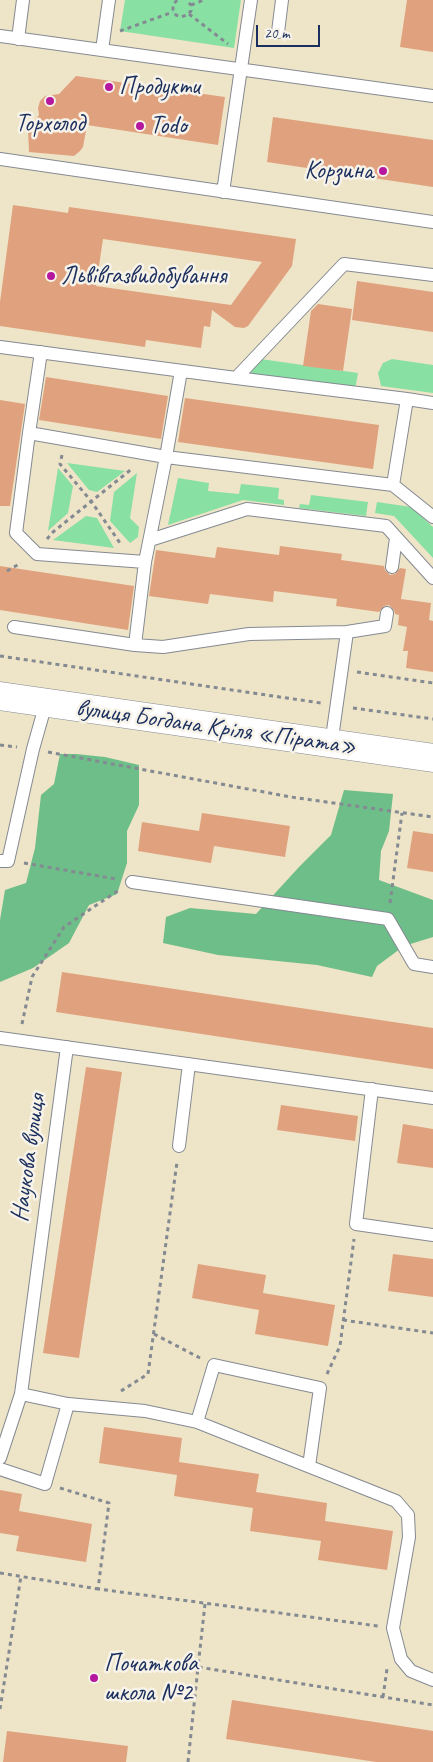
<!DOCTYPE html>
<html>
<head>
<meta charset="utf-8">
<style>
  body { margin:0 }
  #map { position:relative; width:433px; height:1762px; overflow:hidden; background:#eee4c7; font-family:Caveat,sans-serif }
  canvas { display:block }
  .scale { position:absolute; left:256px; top:25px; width:64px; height:22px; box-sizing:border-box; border:2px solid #1b2f5e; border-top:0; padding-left:6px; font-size:15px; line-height:18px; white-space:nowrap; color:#1b2f5e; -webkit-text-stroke:4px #f7f3e8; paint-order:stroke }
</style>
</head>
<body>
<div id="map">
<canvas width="433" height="1762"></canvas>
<div class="scale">20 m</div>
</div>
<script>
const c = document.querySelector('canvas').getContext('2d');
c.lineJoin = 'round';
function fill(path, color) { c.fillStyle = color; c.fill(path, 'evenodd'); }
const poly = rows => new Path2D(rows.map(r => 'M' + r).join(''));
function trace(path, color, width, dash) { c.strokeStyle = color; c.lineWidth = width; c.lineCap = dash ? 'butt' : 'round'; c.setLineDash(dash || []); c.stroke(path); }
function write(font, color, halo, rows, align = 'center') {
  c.font = font + ' Caveat,sans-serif'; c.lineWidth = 5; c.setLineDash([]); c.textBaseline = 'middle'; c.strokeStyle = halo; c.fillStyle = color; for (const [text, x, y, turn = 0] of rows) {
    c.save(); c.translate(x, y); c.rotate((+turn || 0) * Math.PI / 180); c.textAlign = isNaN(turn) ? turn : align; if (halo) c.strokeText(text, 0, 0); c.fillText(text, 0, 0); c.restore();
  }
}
fill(poly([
  [125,0,241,0,234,48,120,31],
  [254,358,358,373,355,390,251,375],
  [392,359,433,365,433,393,381,386,378,373,383,363],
  [67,463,125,471,97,492,89,490],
  [58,468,73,486,68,513,48,531],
  [137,473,130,518,139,527,138,537,130,543,110,521,114,492],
  [178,478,209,483,208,491,239,494,241,484,279,488,278,499,284,500,284,505,243,500,168,525],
  [311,495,368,502,366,516,299,508,300,504,309,505],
  [377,502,411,507,433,527,433,558,394,516,375,513],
  [86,516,97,518,114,548,53,540]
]), '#89e0a3');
fill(poly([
  [60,754,76,754,105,757,139,765,139,805,127,831,127,863,117,894,89,905,69,943,33,968,0,982,0,920,5,890,26,883,35,848,41,795,54,784],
  [344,790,393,794,389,831,381,851,379,880,433,900,433,937,404,946,377,966,372,977,317,965,218,955,163,943,166,917,190,908,256,914,299,867,331,835]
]), '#6ebe89');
fill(poly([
  [407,0,433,0,433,52,400,47],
  [76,76,225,97,218,145,87,125,83,147,80,151,74,156,29,152,28,129,39,115,38,108,40,101,45,96,59,94],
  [273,117,433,140,433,187,267,162],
  [13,205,68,213,69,207,296,239,292,266,248,326,244,328,235,327,212,310,210,327,204,326,201,348,146,340,145,347,0,326,0,302],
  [103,239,262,262,231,305,96,286],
  [357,281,433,292,433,332,352,320],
  [318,304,352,309,343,371,303,366,311,311],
  [46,377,168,396,161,439,39,420],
  [185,398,379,425,373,469,178,442],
  [0,400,25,404,10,506,0,506],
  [280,546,342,554,341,560,384,566,385,570,390,575,395,574,400,568,406,569,401,599,431,603,429,620,433,621,433,672,406,668,408,651,403,651,407,627,398,625,399,615,395,614,394,610,389,605,384,606,379,612,336,606,337,599,274,591,273,602,210,594,208,604,149,596,156,550,215,558,217,547,279,555],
  [0,566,134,586,128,630,0,610],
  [202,813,290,826,285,857,214,846,211,863,138,851,142,822,199,831],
  [413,831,433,834,433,872,407,868],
  [62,972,433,1028,433,1069,56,1012],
  [86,1067,122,1072,79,1358,43,1353],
  [281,1105,358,1116,355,1141,277,1130],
  [403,1124,433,1129,433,1168,397,1163],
  [393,1254,433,1259,433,1297,388,1291],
  [198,1264,266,1275,263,1293,335,1305,328,1346,255,1334,259,1310,192,1298],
  [104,1427,182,1438,179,1462,259,1474,256,1492,327,1503,325,1521,393,1531,387,1570,318,1560,321,1541,250,1531,253,1508,174,1496,177,1475,99,1463],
  [0,1490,22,1494,19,1511,92,1524,86,1562,16,1551,19,1536,0,1533],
  [232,1700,433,1731,433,1762,376,1762,226,1739],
  [7,1731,128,1746,126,1762,3,1762]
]), '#e0a27e');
const service = poly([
  [278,32,282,0],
  [0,36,433,96],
  [18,39,23,0],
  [102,50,109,0],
  [0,159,433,222],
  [223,192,251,0],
  [0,347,236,378,344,264,433,275],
  [41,352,29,433,166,457,393,485,407,399,236,378],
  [407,399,433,403],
  [29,433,16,533,37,554,145,562],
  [393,485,433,517],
  [150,540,247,509,386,526,433,578],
  [392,567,396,538],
  [14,627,135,645,145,562,166,457,181,371],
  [347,632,385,626,387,613],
  [135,645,163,647,249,634,347,632,331,745],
  [0,861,8,861,33,749,46,703],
  [132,882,388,919,414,964,433,967],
  [0,1038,433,1098],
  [372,1089,356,1224,433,1235],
  [179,1146,189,1064],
  [21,1394,68,1404,145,1411,197,1422,396,1501,408,1515,409,1537,393,1628,401,1659,411,1671,433,1680],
  [197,1422,214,1365,320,1388,309,1466],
  [0,1458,21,1394,67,1047],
  [0,1469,45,1484,68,1404]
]);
const tertiary = poly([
  [0,696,433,758]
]);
trace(service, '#848a92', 14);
trace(tertiary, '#848a92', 29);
trace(poly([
  [177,0,173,5,173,12,176,15,181,17,187,15,191,11,191,5,186,0],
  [191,5,204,0],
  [189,14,228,44],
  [120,31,173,12],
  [62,455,60,464,91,501,120,543],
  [47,539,53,532,133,468],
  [7,571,21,563],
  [0,656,321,703],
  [357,672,433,683],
  [353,708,433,719],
  [0,745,17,747],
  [48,752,291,797,433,817],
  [24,863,116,879],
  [390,903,402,813],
  [22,1024,32,977,64,927,119,890],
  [343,1320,433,1333],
  [154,1334,200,1358],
  [327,1374,340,1346,354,1239],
  [121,1391,148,1374,177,1162],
  [60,1488,109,1503,98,1589,378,1626],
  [0,1573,98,1589],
  [205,1604,198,1667,433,1705],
  [383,1697,387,1669],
  [0,1709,21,1576],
  [188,1762,198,1667]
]), '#848a92', 3, [4, 4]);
trace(service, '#fff', 12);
trace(tertiary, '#fff', 28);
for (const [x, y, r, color] of [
  [109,87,5,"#b5179e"],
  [50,101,5,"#b5179e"],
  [140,126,5,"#b5179e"],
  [383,171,5,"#b5179e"],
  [51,276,5,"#b5179e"],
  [94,1678,5,"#b5179e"]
]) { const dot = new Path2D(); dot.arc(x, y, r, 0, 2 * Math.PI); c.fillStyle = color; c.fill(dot); trace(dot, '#f7f3e8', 2); }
write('25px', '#1b2f5e', '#f7f3e8', [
  ["Продукти",119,87],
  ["Торхолод",50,124,"center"],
  ["Todo",150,126],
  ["Корзина",373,171,"right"],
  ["Львівгазвидобування",61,276],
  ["Початкова",104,1664],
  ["школа №2",104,1693]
], 'left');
write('25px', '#1b2f5e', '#f7f3e8', [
  ["вулиця Богдана Кріля «Пірата»",216,728,8],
  ["Наукова вулиця",29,1158,-82]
]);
</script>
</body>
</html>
